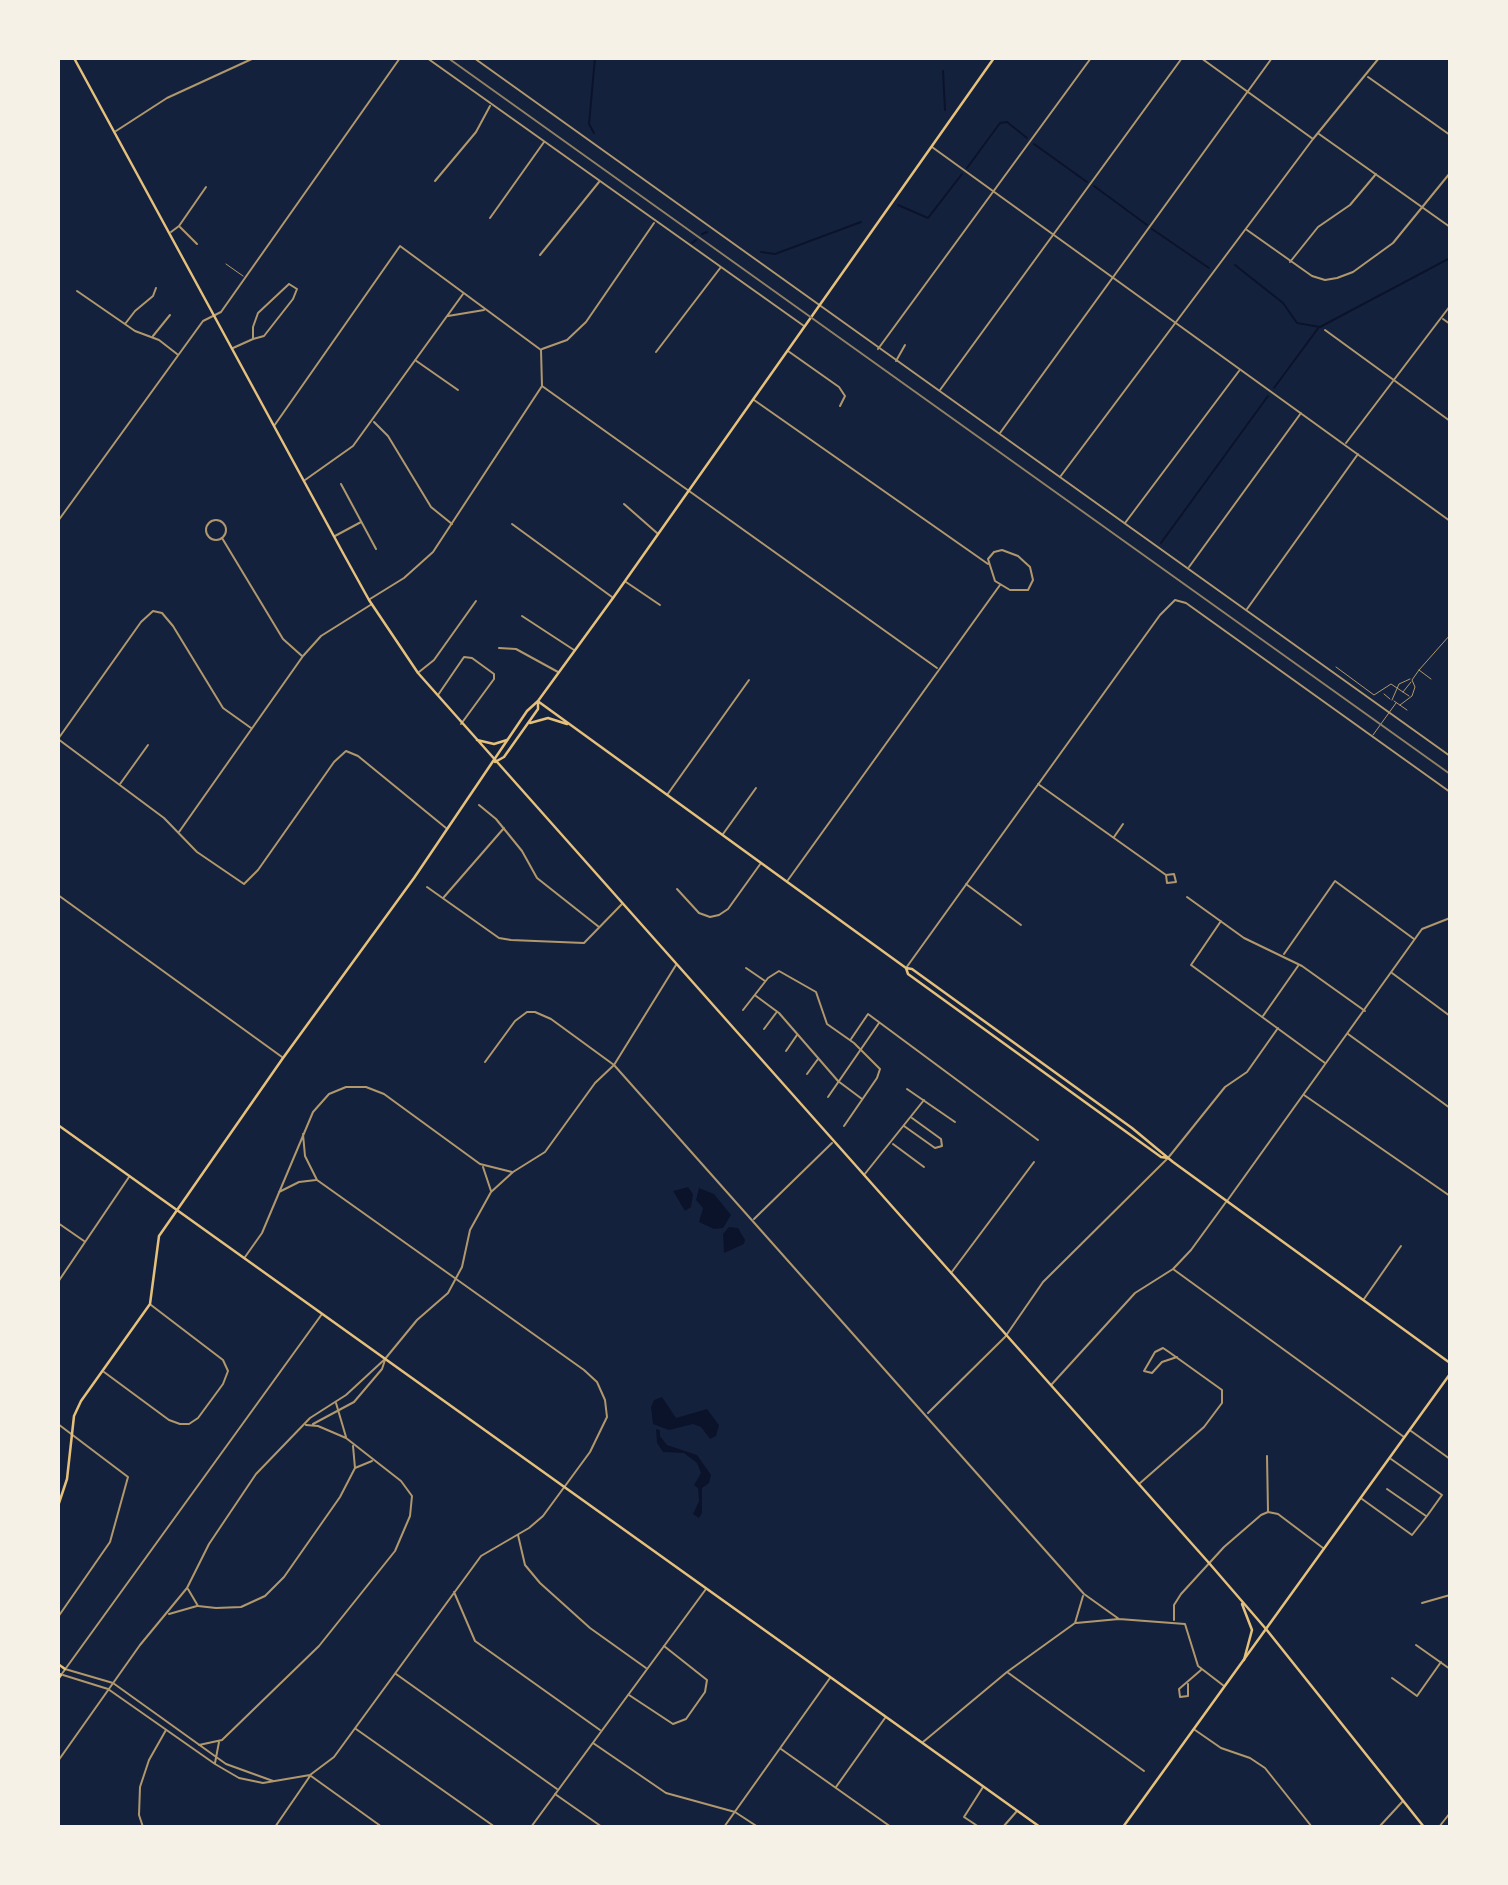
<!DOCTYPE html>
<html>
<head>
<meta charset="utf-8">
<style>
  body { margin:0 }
  #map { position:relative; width:1508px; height:1885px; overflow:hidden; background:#14213d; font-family:Signika,sans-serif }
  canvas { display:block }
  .frame { position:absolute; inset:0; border:60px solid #f6f1e7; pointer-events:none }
</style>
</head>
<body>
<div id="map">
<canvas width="1508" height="1885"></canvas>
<div class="frame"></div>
</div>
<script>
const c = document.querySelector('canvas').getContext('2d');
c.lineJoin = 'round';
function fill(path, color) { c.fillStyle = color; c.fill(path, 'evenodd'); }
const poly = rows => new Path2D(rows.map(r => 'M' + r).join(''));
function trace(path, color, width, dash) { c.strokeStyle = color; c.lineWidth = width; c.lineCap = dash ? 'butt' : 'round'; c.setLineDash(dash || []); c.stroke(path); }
fill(poly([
  [688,1187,693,1194,691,1207,685,1211,673,1191],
  [699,1188,714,1194,731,1215,723,1228,714,1229,699,1222,703,1208,696,1200],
  [729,1227,738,1228,745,1240,744,1244,724,1253,723,1234],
  [662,1397,676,1418,707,1409,719,1425,716,1436,710,1439,701,1427,693,1424,669,1430,653,1424,651,1407,654,1400],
  [656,1429,660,1430,660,1436,667,1445,697,1455,711,1475,709,1483,702,1488,702,1513,699,1518,693,1514,699,1501,698,1488,694,1485,701,1473,697,1463,684,1453,663,1452,657,1443]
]), '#0b132b');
trace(poly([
  [943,71,945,110],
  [594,133,589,124,595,58],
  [1034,144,1087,182],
  [967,168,1000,123,1007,122,1027,138],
  [1094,186,1147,225],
  [898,205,928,218,962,174],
  [1152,229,1209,268],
  [702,234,707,232],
  [692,243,696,240],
  [761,252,775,254,861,222],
  [1235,265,1283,303,1297,323,1320,327,1450,258],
  [1274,388,1319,327],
  [1161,543,1268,396]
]), '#0b132b', 2);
trace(poly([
  [226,264,243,276]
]), '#b1986c', 1);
trace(poly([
  [1336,667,1374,695,1391,684,1409,696],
  [1419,670,1431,679],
  [1403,692,1411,682],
  [1384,694,1390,699],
  [1392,700,1399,684,1410,679],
  [1394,701,1407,710],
  [1400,705,1412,696,1415,687,1412,680,1419,670,1450,635],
  [1373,735,1396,703]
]), '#b1986c', 1);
trace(poly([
  [427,58,804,326],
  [1201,58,1313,139],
  [1368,77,1450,135],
  [1319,134,1450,227],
  [932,147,1450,521],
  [435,181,476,132,490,106],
  [490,218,544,142],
  [180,227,197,244],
  [1247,230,1312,276,1325,280,1337,278,1353,272,1393,243,1450,173],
  [171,232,179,226,206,187],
  [540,255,599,182],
  [1290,262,1318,227,1350,205,1376,174],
  [289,284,297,289,293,299,264,336,253,339,253,327,258,313,289,284],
  [77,291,135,331,159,340,177,354],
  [448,316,484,310],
  [1443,319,1450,324],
  [125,324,135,311,153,296,156,288],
  [1325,330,1450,421],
  [153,336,170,315],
  [233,348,253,339],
  [542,349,567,340,586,322,654,223],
  [878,349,1091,58],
  [788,351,839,387,845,396,840,406],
  [656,352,721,267],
  [415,360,458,390],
  [896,361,905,345],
  [940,390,1182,58],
  [754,400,988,564],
  [374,422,388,436,431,507,452,524],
  [274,426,400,246,541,350,542,386,937,668],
  [1000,433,1272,58],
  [1346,443,1450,306],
  [1060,477,1313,139,1379,58],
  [305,480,353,446,463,294],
  [341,484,376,549],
  [624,504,657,533],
  '206 530a10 10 0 1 1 20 0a10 10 0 1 1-20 0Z',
  [58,521,203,321,221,312,400,58],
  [1125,523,1239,371],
  [512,524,612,597],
  [335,536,361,522],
  [222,538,283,639,302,656],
  [1002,550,1018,556,1030,567,1033,580,1028,590,1010,590,995,581,988,559,994,552,1002,550],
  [1189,567,1301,413],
  [626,582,660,605],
  [370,599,404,578,433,552,542,386],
  [1247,609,1358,454],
  [522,616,574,650],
  [499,648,516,649,558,672],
  [419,672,434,660,476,601],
  [438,695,464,657,472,658,494,674,494,679,461,724],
  [58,739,164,818,197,852,244,884,258,870,334,762,346,751,358,756,446,828],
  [58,739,141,622,153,611,162,613,173,626,223,708,251,728],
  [120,784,148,745],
  [1038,784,1166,875,1174,874,1176,882,1167,883,1166,875],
  [667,795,749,680],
  [479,805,496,819,522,851,537,878,599,927],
  [179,832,303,656,321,636,372,604],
  [723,834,756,788],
  [1114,837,1123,824],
  [788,880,1000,585],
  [966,884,1021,925],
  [427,887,499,938,511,940,584,943,622,904],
  [677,889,699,913,710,917,719,915,728,909,761,863],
  [58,895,282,1057],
  [444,897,504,828],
  [1187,897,1244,938,1302,966,1365,1011],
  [1221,921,1191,965,1325,1063],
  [1284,954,1335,881,1414,939],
  [746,968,765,981],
  [1392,973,1450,1016],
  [756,996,779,1013,838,1081,862,1099],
  [743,1010,768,978,779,971,816,992,827,1024,854,1043,880,1069,877,1078,844,1126],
  [1263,1016,1298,966],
  [764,1029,776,1013],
  [1348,1034,1450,1108],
  [851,1039,868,1014,1038,1140],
  [786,1051,797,1035],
  [485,1062,515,1021,527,1012,535,1012,551,1019,614,1065,1084,1594,1119,1619,1185,1624,1198,1666,1224,1686],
  [807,1074,818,1059],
  [907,1089,955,1122],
  [1304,1095,1450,1196],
  [828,1097,879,1023],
  [904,1126,935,1148,942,1146,941,1139,912,1118],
  [893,1144,924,1167],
  [483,1167,491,1191],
  [864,1175,924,1100],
  [279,1192,299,1182,316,1180],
  [754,1219,832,1143],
  [58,1223,84,1241],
  [245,1257,262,1233,313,1112,329,1094,346,1087,366,1087,384,1094,480,1164,512,1172],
  [1173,1269,1404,1437],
  [951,1273,1034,1162],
  [58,1282,129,1177],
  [1364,1299,1401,1246],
  [104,1372,169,1420,180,1424,189,1424,198,1418,223,1384,228,1371,223,1360,151,1305],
  [1052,1384,1135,1293,1173,1269,1191,1250,1226,1202],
  [336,1403,346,1437],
  [928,1413,1005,1337,1043,1282,1168,1158,1225,1087,1247,1072,1278,1028],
  [58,1424,128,1477,110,1542,58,1617],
  [313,1424,354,1402,382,1369,385,1360],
  [1411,1431,1450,1459],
  [1267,1456,1268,1511],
  [355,1468,372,1461],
  [1139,1484,1204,1427,1222,1403,1222,1390,1169,1352,1163,1348,1155,1352,1144,1371,1152,1373,1162,1362,1177,1357],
  [1387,1489,1426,1516],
  [1362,1499,1412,1535,1427,1516,1442,1495,1391,1459],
  [518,1535,525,1565,540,1583,590,1628,646,1668],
  [188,1589,198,1606,216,1608,241,1607,265,1596,284,1577,340,1497,355,1468,353,1446],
  [454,1592,475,1641,600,1730],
  [1422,1603,1450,1595],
  [169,1614,197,1606],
  [1174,1620,1174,1605,1181,1594,1224,1547,1261,1515,1268,1512,1278,1514,1323,1548],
  [1076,1623,1119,1619],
  [1416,1645,1450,1669],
  [65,1669,113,1683,226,1764,273,1781],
  [1007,1672,1144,1771],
  [396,1674,557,1789],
  [63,1675,108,1689,215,1764,239,1778,263,1783,310,1775,334,1757,481,1556,529,1528,543,1516,590,1452,607,1417,605,1400,597,1382,584,1370,317,1180,305,1156,303,1134],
  [1392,1678,1417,1696,1441,1662],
  [1188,1684,1188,1696,1180,1697,1179,1689,1201,1670],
  [629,1695,673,1724,686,1719,705,1692,707,1680,664,1646],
  [356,1729,495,1827],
  [1195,1730,1221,1748,1250,1758,1265,1768,1312,1827],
  [923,1742,1007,1672,1075,1623,1083,1596],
  [593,1743,666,1793,735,1812,758,1827],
  [199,1745,222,1740,319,1646,395,1551,410,1516,412,1496,401,1481,346,1438,318,1426,306,1425],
  [781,1749,891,1827],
  [58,1761,140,1645,187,1588,209,1544,256,1474,310,1418,346,1395,385,1359,417,1320,448,1293,462,1267,470,1230,491,1192,513,1172,545,1152,595,1083,614,1065,676,965],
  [215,1763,219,1742],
  [311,1776,382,1827],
  [836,1787,885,1718],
  [555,1794,602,1827],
  [143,1827,139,1815,140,1787,149,1760,166,1730],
  [275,1827,310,1776],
  [724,1827,830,1678],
  [979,1827,964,1817,983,1787],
  [1003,1827,1017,1811],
  [1379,1827,1403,1801],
  [1439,1827,1450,1813]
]), '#b1986c', 2);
trace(poly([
  [474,58,1450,756],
  [116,131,167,98,254,58],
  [906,968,1160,615,1175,600,1186,603,1450,792],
  [1227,1201,1422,929,1450,918],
  [61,1675,322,1314],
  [531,1827,706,1589]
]), '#b1986c', 2);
trace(poly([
  [539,702,906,968,912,969,1132,1128,1173,1162,1450,1363],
  [530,723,548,718,567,724],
  [495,762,504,757,538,709,538,701],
  [906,968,908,974,1049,1076,1161,1157,1168,1158],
  [58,1125,1040,1827],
  [58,1506,67,1479,74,1416,81,1401,150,1304,159,1236,283,1058,414,878,527,711,538,701,613,598,994,58],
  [58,1664,65,1669],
  [58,1673,61,1675,58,1679],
  [1123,1827,1450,1374]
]), '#e5c07b', 2.5);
trace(poly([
  [74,58,343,553,369,600,418,673,1209,1563,1266,1629,1424,1827],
  [477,740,494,744,507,740],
  [1242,1604,1252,1630,1244,1660]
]), '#e5c07b', 2.5);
trace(poly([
  [448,58,1450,774]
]), '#918062', 2);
</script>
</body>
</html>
